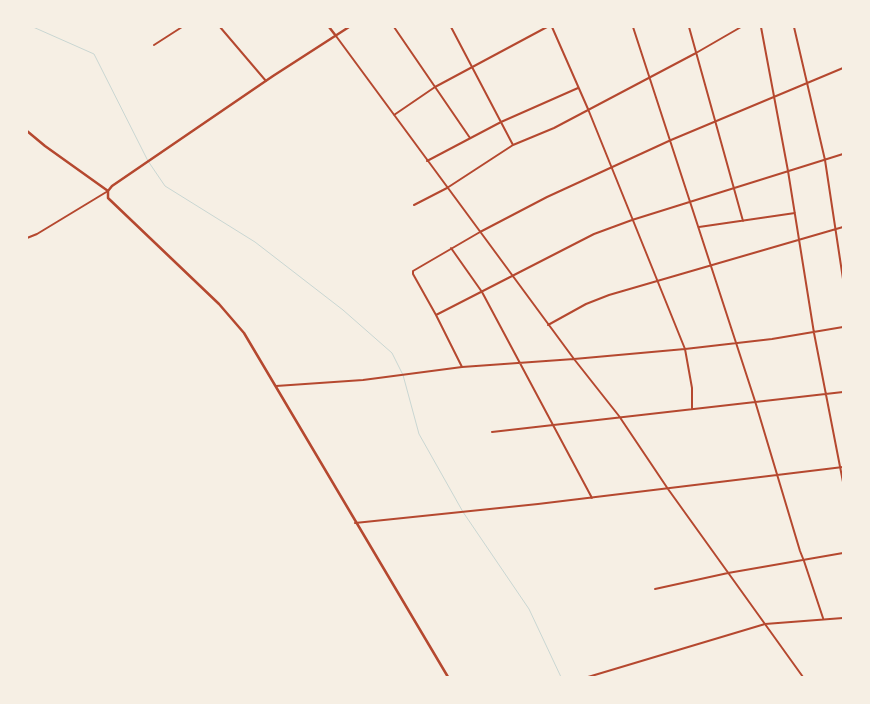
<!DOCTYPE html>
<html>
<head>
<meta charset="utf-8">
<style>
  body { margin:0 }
  #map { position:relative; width:870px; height:704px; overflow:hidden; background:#f6efe4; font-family:Figtree,sans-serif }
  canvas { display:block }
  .frame { position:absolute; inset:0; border:28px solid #f6efe4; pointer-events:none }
</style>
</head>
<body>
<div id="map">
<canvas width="870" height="704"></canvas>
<div class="frame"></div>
</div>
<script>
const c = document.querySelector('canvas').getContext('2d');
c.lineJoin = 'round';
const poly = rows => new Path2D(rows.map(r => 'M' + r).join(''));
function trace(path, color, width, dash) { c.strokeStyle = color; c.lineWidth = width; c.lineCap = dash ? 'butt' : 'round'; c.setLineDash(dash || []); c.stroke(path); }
trace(poly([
  [33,27,94,54,148,161,165,186,255,242,343,310,392,353,403,375,419,434,463,512,529,609,561,677]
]), '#c9d6d2', 1);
trace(poly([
  [220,27,266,81],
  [394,27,470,138],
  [451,27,513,145],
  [552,27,588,109,685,349,692,388,692,408],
  [633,27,755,401,800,551,804,561,823,618],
  [689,27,743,221],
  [761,27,788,171,814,333,843,482],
  [794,27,825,160,843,279],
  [336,36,574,359,619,416,668,489,803,677],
  [154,45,182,27],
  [394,115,435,87,547,27],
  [427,161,501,122,578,88],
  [414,205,447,188,513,145,554,128,696,53,741,27],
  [699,227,795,213],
  [27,238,37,234,108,191],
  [451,248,482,292,592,498],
  [436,315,594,234,632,220,843,154],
  [548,325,586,304,609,295,843,227],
  [462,367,436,315,413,274,413,271,480,232,547,197,671,140,843,68],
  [276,386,363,380,462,367,574,359,685,349,772,339,843,327],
  [492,432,843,392],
  [355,523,538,504,843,467],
  [655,589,728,573,843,553],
  [588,677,765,624,843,618]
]), '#b5482f', 2);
trace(poly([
  [329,27,336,36],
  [349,27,273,76,112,186,108,191,108,198,219,304,244,333,448,677],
  [27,131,45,146,108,191]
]), '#b5482f', 2.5);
</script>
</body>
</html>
